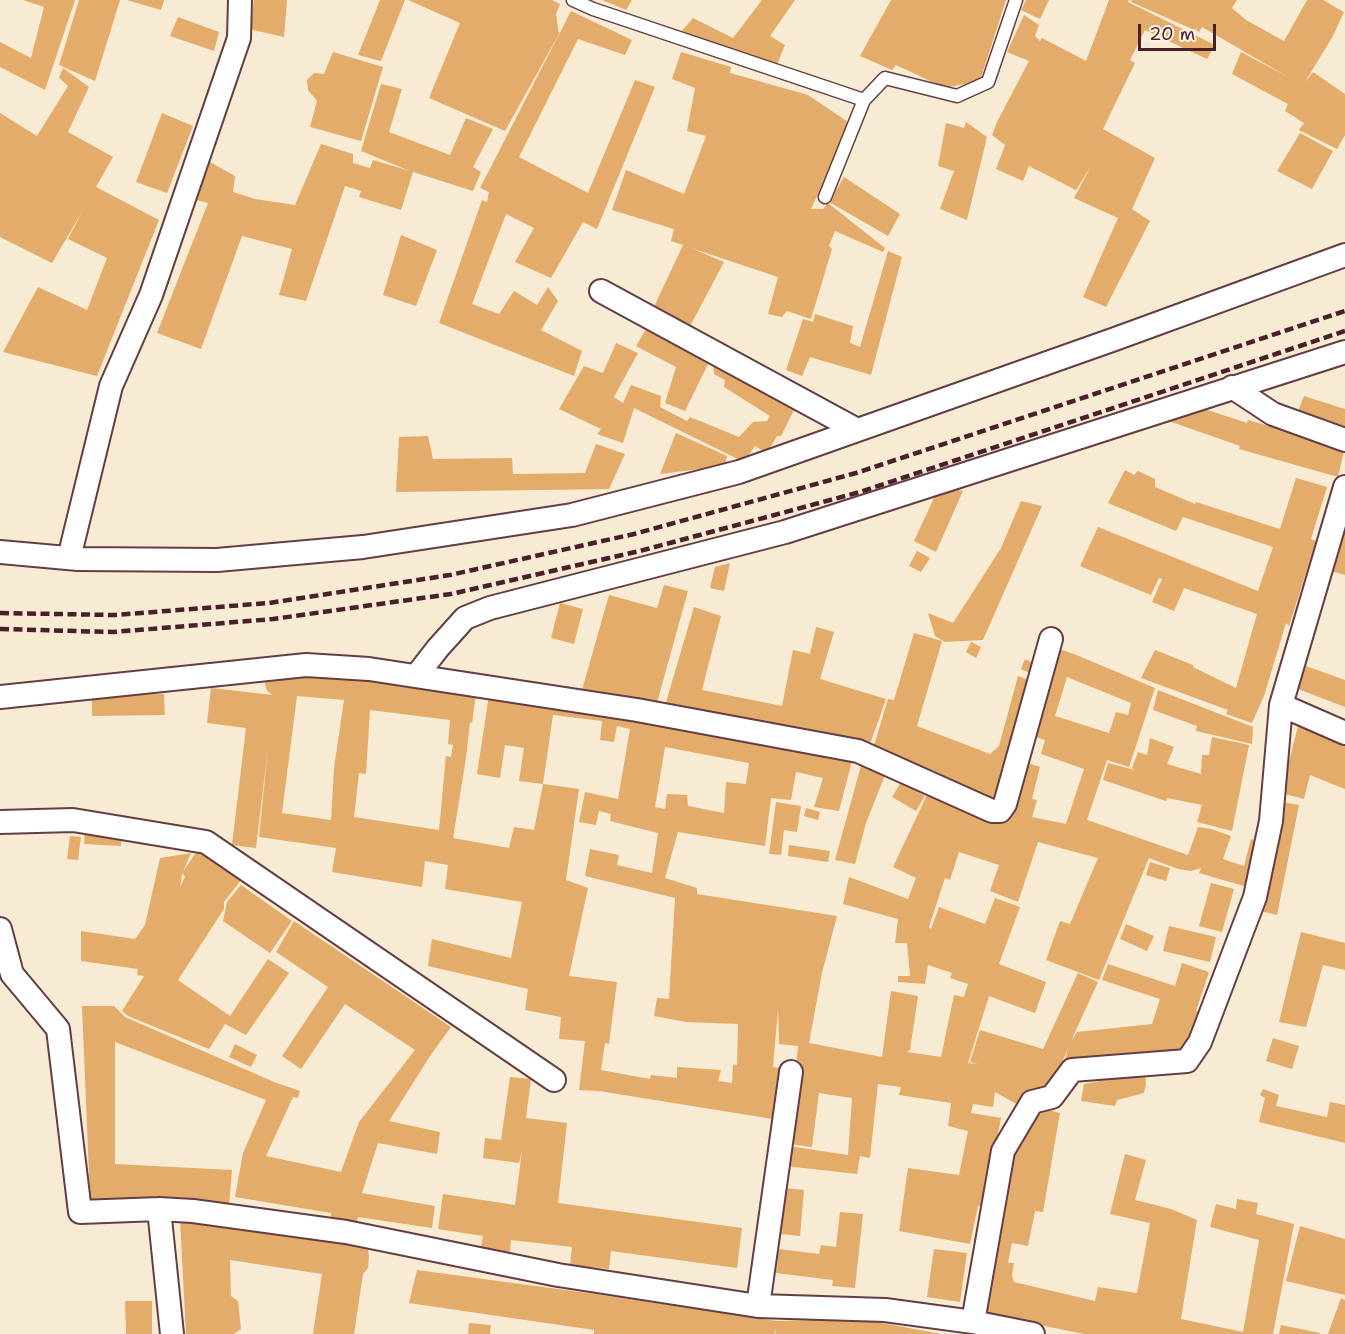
<!DOCTYPE html>
<html>
<head>
<meta charset="utf-8">
<style>
  body { margin:0 }
  #map { position:relative; width:1345px; height:1334px; overflow:hidden; background:#f7ebd3; font-family:"Shantell Sans",sans-serif }
  canvas { display:block }
  .scale { position:absolute; left:1138px; top:24px; width:78px; height:27px; box-sizing:border-box; border:3px solid #4a1f2b; border-top:0; padding-left:8px; font-size:18px; line-height:21px; white-space:nowrap; color:#4a1f2b; -webkit-text-stroke:4px #fcf5e5; paint-order:stroke }
</style>
</head>
<body>
<div id="map">
<canvas width="1345" height="1334"></canvas>
<div class="scale">20 m</div>
</div>
<script>
const c = document.querySelector('canvas').getContext('2d');
c.lineJoin = 'round';
function fill(path, color) { c.fillStyle = color; c.fill(path, 'evenodd'); }
const poly = rows => new Path2D(rows.map(r => 'M' + r).join(''));
function trace(path, color, width, dash) { c.strokeStyle = color; c.lineWidth = width; c.lineCap = dash ? 'butt' : 'round'; c.setLineDash(dash || []); c.stroke(path); }
fill(poly([
  [23,0,75,0,45,90,0,67,0,42,31,58,44,7],
  [79,0,120,0,95,81,59,65],
  [127,0,164,0,161,10],
  [254,0,287,0,284,37,249,29],
  [380,0,405,0,381,61,358,55],
  [408,0,552,0,560,4,556,14,559,34,505,131,429,98,460,23],
  [602,0,632,0,626,10],
  [762,0,795,0,770,36,785,45,776,67,681,32,693,18,733,38],
  [891,0,1006,0,980,81,945,88,896,65,892,70,860,56],
  [1026,0,1049,0,1040,19,1021,10],
  [1109,0,1129,0,1128,2,1215,45,1207,59,1145,30,1130,60,1135,63,1103,129,1155,158,1132,209,1150,221,1106,307,1083,297,1118,218,1074,198,1091,166,1076,190,1029,166,1023,181,996,169,1005,145,992,135,997,122,1029,61,1007,52,1024,15,1039,25,1035,36,1040,41,1042,38,1086,61],
  [1132,0,1237,0,1232,8,1246,20,1284,41,1307,0,1323,0,1344,12,1333,36,1305,82,1313,72,1345,94,1345,135,1337,149,1299,130,1304,123,1285,111,1288,104,1232,74,1241,52,1288,77,1202,27,1199,32,1131,2],
  [571,11,632,40,625,55,578,39,519,157,588,193,635,80,655,87,597,229,583,222,551,278,515,262,534,228,506,214,472,304,499,314,514,291,537,305,548,287,558,301,541,330,582,351,574,376,439,323,482,200,487,202,489,192,480,188],
  [178,17,219,32,214,51,170,36],
  [333,52,383,67,361,141,310,127,317,101,308,90,307,80,314,73,324,74],
  [681,52,731,67,730,73,808,95,851,124,811,209,823,209,828,203,885,248,883,252,835,231,829,246,832,249,811,319,787,311,782,317,768,314,778,277,691,248,724,262,687,332,651,313,683,245,671,241,674,229,612,210,626,170,684,194,706,136,687,131,695,88,672,79],
  [63,68,89,87,68,132,113,157,96,187,159,220,97,376,3,352,38,287,87,310,107,258,68,239,82,212,52,263,0,237,0,113,37,136,68,86,59,78],
  [381,84,402,89,389,132,450,155,466,118,493,129,473,167,481,172,473,191,413,172,401,210,359,197,361,191,345,186,306,301,279,295,292,249,242,236,201,349,157,333,208,203,192,199,208,161,235,176,233,192,255,199,295,205,321,144,353,154,353,163,370,168,373,160,410,171,361,151],
  [162,113,193,126,167,193,136,182],
  [966,122,987,137,967,220,940,209,954,171,938,166,946,123,964,128],
  [1300,133,1333,151,1312,189,1277,171],
  [844,177,900,214,888,236,829,202],
  [401,235,437,250,416,306,383,295],
  [888,251,902,257,871,375,810,357,802,376,786,370,803,319,813,322,815,314,853,326,850,343,860,347],
  [648,326,712,356,685,411,665,403,676,367,636,346],
  [616,343,638,353,614,397,623,403,631,385,661,396,660,407,687,421,690,417,739,437,753,422,767,421,770,416,724,387,725,380,714,374,713,362,797,404,781,436,777,436,767,453,755,446,744,462,634,408,623,443,597,434,601,429,559,409,584,366,603,373],
  [1304,396,1345,409,1345,430,1297,414],
  [1192,405,1247,423,1248,420,1345,447,1338,477,1239,449,1240,446,1163,419],
  [676,433,727,456,725,466,660,474],
  [428,436,433,459,512,458,513,474,585,473,596,444,625,454,609,489,396,492,399,437],
  [1125,470,1134,475,1138,471,1155,479,1155,487,1195,504,1196,502,1280,529,1296,478,1327,487,1311,539,1316,541,1289,626,1286,623,1264,696,1252,723,1226,714,1228,710,1141,678,1155,650,1193,665,1193,667,1236,688,1257,614,1184,588,1174,611,1152,602,1162,579,1159,578,1151,595,1080,566,1098,527,1258,591,1273,547,1183,517,1176,531,1108,503],
  [940,485,963,491,936,552,914,541],
  [1021,501,1042,506,983,640,945,642,935,636,928,613,953,623,1001,548],
  [1345,504,1345,575,1323,569],
  [917,551,930,558,921,572,909,566],
  [730,563,724,591,710,588,715,567],
  [664,585,688,591,655,710,582,690,609,595,657,608],
  [560,603,583,609,574,644,551,638],
  [694,607,721,616,702,690,782,706,793,650,810,654,816,627,834,632,820,679,886,699,868,750,664,709],
  [914,633,942,641,917,726,990,754,999,746,1018,676,1037,683,997,806,872,752,888,699,894,700],
  [971,642,981,647,976,658,966,652],
  [1053,647,1074,654,1155,688,1129,767,1107,760,1087,820,1188,855,1198,827,1211,829,1231,836,1223,859,1244,866,1251,839,1264,843,1254,889,1199,873,1201,868,1191,871,1178,869,1149,858,1099,980,1046,960,1060,921,1070,924,1098,858,1038,842,1018,902,990,891,999,865,959,852,950,880,945,878,929,927,931,929,939,907,985,924,995,898,1020,907,999,964,1046,982,1035,1013,989,996,968,1063,978,1064,970,1062,980,1030,1043,1049,1078,973,1098,982,1071,1041,1077,1032,1152,1024,1160,999,1102,980,1108,964,1175,986,1182,963,1209,972,1196,1011,1200,1011,1189,1051,1065,1059,1068,1048,1049,1093,1030,1089,1018,1105,995,1092,993,1107,973,1104,971,1113,1001,1118,984,1206,978,1206,970,1244,899,1231,908,1168,959,1175,968,1131,948,1126,951,1103,899,1095,901,1087,878,1084,870,1158,860,1156,857,1174,786,1166,788,1146,848,1155,852,1098,819,1093,812,1147,789,1144,798,1046,779,1044,778,1010,773,1067,780,1068,773,1119,599,1091,579,1090,585,1041,559,1039,561,1017,525,1010,528,989,428,966,432,939,511,958,522,902,445,889,448,865,425,861,422,887,332,872,336,848,259,837,268,748,256,848,232,845,246,728,207,723,211,688,273,695,267,691,265,684,268,677,276,673,346,678,476,694,472,723,470,722,466,758,453,838,509,848,514,827,534,830,543,784,579,789,566,880,588,888,569,976,617,982,609,1044,605,1043,601,1070,650,1079,651,1075,677,1078,677,1067,721,1070,718,1081,732,1083,733,1065,737,1065,738,1024,686,1022,654,1016,657,998,669,999,675,898,585,876,590,849,619,855,617,865,652,873,658,833,610,821,611,814,599,811,596,825,579,822,585,792,618,799,630,729,617,726,614,742,600,740,602,721,553,715,543,784,519,781,524,748,505,745,500,778,477,774,489,695,853,757,839,811,814,807,823,778,796,772,791,800,771,798,765,846,678,832,665,878,697,888,697,894,837,916,822,973,809,1043,882,1057,891,991,918,996,910,1050,907,1052,941,1057,954,995,964,997,968,984,950,978,952,973,928,965,925,984,898,982,898,976,910,976,907,943,895,943,898,919,843,904,849,877,908,899,916,878,893,867,927,795,1002,823,1004,810,1022,761,1040,767,1032,799,1037,800,1032,817,1066,824,1084,769,1041,754,1045,740,1027,734],
  [1067,677,1131,703,1128,715,1116,712,1109,733,1055,716],
  [297,696,344,700,334,768,331,820,282,813],
  [370,710,450,720,448,744,453,745,451,757,446,756,439,830,354,817,359,773,366,774],
  [665,747,749,763,746,784,726,782,724,813,688,806,687,795,667,794,665,809,655,807],
  [1025,659,1034,663,1030,673,1021,669],
  [1300,664,1345,680,1345,707,1293,687],
  [1158,690,1253,727,1252,744,1196,731,1197,726,1153,710],
  [164,694,165,715,92,716,92,695],
  [1298,726,1345,744,1345,789,1310,775,1304,799,1281,793],
  [1212,737,1249,745,1232,831,1197,822,1202,805,1167,798,1166,801,1103,780,1108,763,1135,770,1132,768,1138,752,1147,755,1150,738,1174,747,1167,764,1201,774,1202,755,1209,755],
  [862,762,887,770,866,823,855,864,835,860],
  [901,782,925,796,916,811,892,797],
  [776,802,801,806,797,832,784,830,781,855,769,854],
  [1282,802,1299,805,1277,915,1256,910],
  [806,808,820,812,818,820,804,816],
  [85,828,122,831,121,846,84,844],
  [70,836,81,837,78,860,67,859],
  [789,845,830,851,828,862,788,856],
  [197,851,241,880,224,902,224,909,178,980,230,1016,268,959,289,973,246,1035,225,1024,209,1049,128,1016,122,1011,144,976,137,975,138,969,81,961,81,931,135,939,145,925,160,858,191,853,182,874,180,887,185,877,182,873],
  [1150,862,1170,868,1166,881,1146,875],
  [1211,883,1234,889,1222,932,1199,926],
  [241,885,292,921,270,953,223,921,227,902],
  [294,921,451,1027,432,1053,389,1121,440,1132,437,1154,378,1143,362,1193,435,1206,432,1228,358,1217,357,1223,331,1218,331,1213,235,1197,243,1153,266,1100,115,1042,115,1164,232,1170,229,1205,90,1199,82,1006,114,1006,125,1017,274,1082,300,1091,298,1098,293,1097,266,1156,341,1172,359,1122,415,1050,345,1004,301,1069,282,1056,328,987,276,952],
  [1126,924,1154,936,1147,951,1120,939],
  [1169,926,1216,937,1210,962,1163,951],
  [1301,932,1345,943,1345,970,1323,965,1306,1027,1279,1022],
  [1273,1038,1299,1046,1292,1069,1266,1061],
  [235,1044,257,1055,251,1067,229,1057],
  [1145,1073,1146,1084,1144,1093,1117,1100,1115,1106,1081,1101,1084,1084],
  [510,1077,531,1079,526,1118,567,1123,558,1203,742,1228,737,1268,611,1251,609,1269,570,1265,572,1247,511,1240,510,1252,481,1247,483,1236,438,1229,443,1194,515,1205,522,1151,519,1163,483,1158,485,1138,501,1140],
  [1263,1089,1279,1095,1276,1106,1327,1117,1330,1102,1345,1105,1345,1143,1259,1122,1265,1098,1260,1095],
  [1035,1106,1060,1113,1043,1212,1035,1211,1028,1246,1012,1243,1008,1263,1014,1263,1012,1276,1014,1282,1095,1301,1098,1287,1137,1293,1150,1223,1110,1214,1125,1154,1146,1160,1135,1200,1171,1209,1197,1220,1181,1319,1243,1332,1259,1240,1210,1227,1216,1204,1236,1209,1237,1199,1258,1203,1256,1214,1294,1224,1273,1334,1084,1334,985,1314,1014,1139],
  [785,1188,804,1190,800,1236,780,1234],
  [840,1212,863,1214,855,1288,832,1286,833,1280,776,1273,779,1249,819,1254,821,1245,836,1247],
  [180,1219,367,1245,369,1256,368,1268,363,1274,354,1334,313,1334,322,1274,230,1260,231,1296,238,1301,241,1329,234,1334,186,1334],
  [1300,1226,1345,1239,1345,1295,1286,1281],
  [934,1249,967,1253,960,1302,927,1297],
  [417,1270,602,1295,777,1321,861,1319,941,1334,775,1334,776,1328,774,1334,594,1334,594,1330,409,1303],
  [1341,1298,1345,1300,1345,1334,1328,1334],
  [125,1301,152,1301,152,1334,126,1334],
  [469,1323,491,1325,490,1334,468,1334],
  [1281,1325,1320,1333,1320,1334,1279,1334]
]), '#e4ac6a');
const lane = poly([
  [573,0,593,9,864,100,885,78,957,96,988,82,1016,0],
  [825,197,864,100]
]);
const street = poly([
  [601,291,857,430],
  [1232,387,1273,414,1345,440],
  [0,552,78,559,217,560,363,547,572,515,739,472,1115,339,1345,255],
  [69,558,111,386,151,295,239,38,240,0],
  [417,675,438,648,465,618,490,608,785,532,1345,352],
  [0,697,306,665,369,669,637,710,858,751,992,811,1000,811,1005,804,1051,639],
  [1281,705,1345,733],
  [0,822,73,820,206,842,554,1080],
  [0,929,12,974,58,1029,80,1212,159,1209,193,1211,346,1232,558,1275,758,1306,885,1310,973,1322,1033,1334],
  [159,1209,172,1334],
  [758,1306,791,1072],
  [973,1322,1003,1151,1032,1102,1052,1097,1072,1070,1187,1061,1200,1042,1255,897,1271,821,1281,705,1345,487]
]);
trace(lane, '#643e44', 15);
trace(street, '#643e44', 26);
trace(lane, '#fff', 12);
trace(street, '#fff', 22);
trace(poly([
  [0,613,115,615,269,603,450,575,634,534,856,473,1345,311],
  [0,629,113,632,273,619,451,594,640,551,860,492,1345,331]
]), '#4a1f2b', 4.5, [9, 4.5]);
</script>
</body>
</html>
